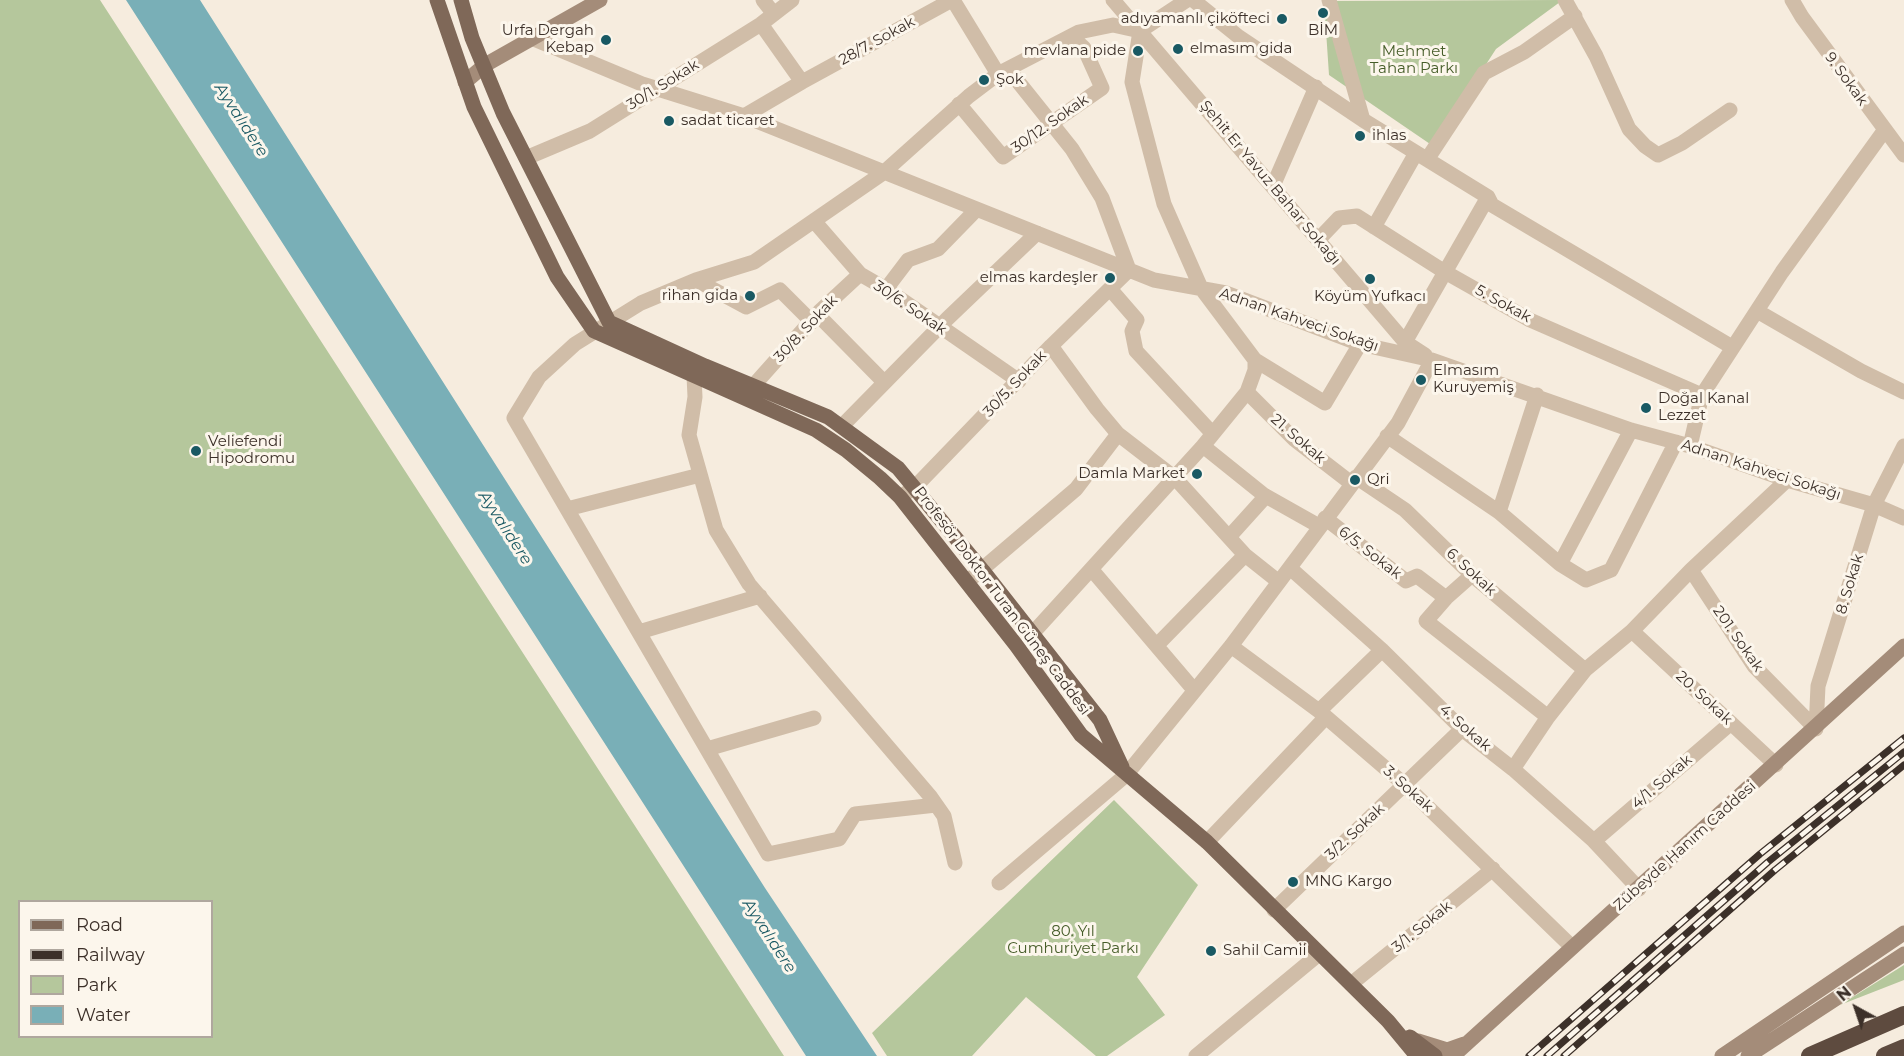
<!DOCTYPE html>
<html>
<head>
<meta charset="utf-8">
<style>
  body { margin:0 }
  #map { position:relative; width:1904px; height:1056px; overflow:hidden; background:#f6ecde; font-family:Montserrat,sans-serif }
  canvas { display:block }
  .legend { position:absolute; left:18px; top:900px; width:195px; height:138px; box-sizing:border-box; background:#fcf6ec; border:2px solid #afa79e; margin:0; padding:8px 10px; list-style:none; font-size:18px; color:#3c3029 }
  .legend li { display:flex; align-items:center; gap:12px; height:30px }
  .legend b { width:30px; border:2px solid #afa79e }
  .north { position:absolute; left:1826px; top:978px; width:60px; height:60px; -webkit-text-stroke:4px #fcf6ec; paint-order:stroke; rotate:320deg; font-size:16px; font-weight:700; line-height:24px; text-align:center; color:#3c3029 }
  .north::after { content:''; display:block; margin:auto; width:21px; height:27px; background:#3c3029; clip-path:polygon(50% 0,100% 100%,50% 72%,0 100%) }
</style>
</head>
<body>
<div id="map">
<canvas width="1904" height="1056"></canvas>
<ul class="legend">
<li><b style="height:8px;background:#7f6858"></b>Road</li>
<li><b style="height:8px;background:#3c3029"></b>Railway</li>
<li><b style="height:16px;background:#b5c79c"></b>Park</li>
<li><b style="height:16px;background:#79afb7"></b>Water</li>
</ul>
<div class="north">N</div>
</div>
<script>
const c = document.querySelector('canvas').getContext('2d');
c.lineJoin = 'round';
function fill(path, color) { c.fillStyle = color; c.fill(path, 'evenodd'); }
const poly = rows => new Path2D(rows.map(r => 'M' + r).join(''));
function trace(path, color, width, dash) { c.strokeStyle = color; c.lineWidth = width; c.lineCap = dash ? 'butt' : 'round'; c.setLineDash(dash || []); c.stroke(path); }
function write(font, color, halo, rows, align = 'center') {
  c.font = font + ' Montserrat,sans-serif'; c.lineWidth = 6; c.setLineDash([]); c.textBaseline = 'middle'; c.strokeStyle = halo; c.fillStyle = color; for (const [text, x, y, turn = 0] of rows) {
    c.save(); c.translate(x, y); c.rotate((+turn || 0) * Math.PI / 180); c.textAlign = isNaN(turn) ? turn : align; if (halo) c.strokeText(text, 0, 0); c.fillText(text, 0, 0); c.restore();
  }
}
fill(poly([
  [0,0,100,0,784,1056,0,1056],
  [20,902,212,902,212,1036,20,1036],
  [1559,0,1560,2,1496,49,1433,146,1329,75,1324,1],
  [1114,800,1198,885,1137,977,1165,1015,1107,1056,1096,1056,1026,997,972,1056,887,1056,872,1033],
  [1904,965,1904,980,1840,1005]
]), '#b5c79c');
fill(poly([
  [126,0,200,0,765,888,877,1056,806,1056]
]), '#79afb7');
trace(poly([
  [763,0,774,14],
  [953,0,998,74],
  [1113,0,1405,342,1425,355],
  [1193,0,1239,37,1363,120,1488,197,1492,205,1732,347],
  [1329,0,1363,120],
  [1565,0,1596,56,1629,129,1645,146,1658,155,1682,143,1730,110],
  [1792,0,1802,17,1904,155],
  [1140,31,1187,0],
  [534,39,642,84,744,116,1154,280,1226,293,1360,344,1432,360,1631,430,1690,446,1787,480,1874,505,1904,518],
  [802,82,952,0],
  [959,104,1003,157,1102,88,1084,48,1071,36],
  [744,116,802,82,761,24],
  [526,158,590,131,761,24,792,0],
  [1428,158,1484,73,1524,52,1575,16],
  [1273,186,1316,87],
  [814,221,860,274,886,289,1019,381],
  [1374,227,1416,153],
  [1318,240,1339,218,1357,216,1445,272,1530,320,1702,395],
  [696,280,746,307,780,290,812,322],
  [886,289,908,260,938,249,976,210],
  [1111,290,1137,320,1132,331,1136,351,1212,433],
  [1757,311,1861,371,1904,392],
  [818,315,884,382],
  [1405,342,1488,197],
  [1051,346,1097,409,1118,434,1175,478,1245,555,1158,644],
  [1255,360,1325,403,1360,344],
  [694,376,695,397,689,435,716,530,749,584,930,796,944,816,955,863],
  [754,385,820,311,860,274],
  [1247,392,1294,439,1351,483],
  [842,426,947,319,1037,233],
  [1387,436,1499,512,1560,564,1586,580,1611,570,1676,442],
  [1203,446,1264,495,1319,526],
  [1690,446,1702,395,1782,272,1884,131],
  [1356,477,1405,510,1472,575,1585,670],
  [900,497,914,488,1051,346,1129,270,1102,198,1072,149,1008,69],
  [567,509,700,475],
  [1499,512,1537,395],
  [1325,518,1406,581,1417,576,1446,598],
  [1229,537,1266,496],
  [1245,555,1279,582],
  [1560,564,1631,430],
  [1290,568,1382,650,1462,729,1513,769,1594,841,1639,889],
  [1092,570,1194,690],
  [1691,570,1754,666,1816,729],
  [1472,575,1446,598,1426,621,1548,717],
  [967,582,1076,489,1118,434],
  [1632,631,1776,765],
  [639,632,760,596],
  [1032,634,1203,446,1247,392,1255,370,1255,360,1201,288,1164,204,1132,82,1140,31],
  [1231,646,1319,711,1405,785,1572,947],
  [1319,711,1382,650],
  [1816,729,1818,686,1874,505,1904,446],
  [707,749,814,718],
  [1513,769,1548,717,1585,670,1632,631,1691,570,1787,480],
  [936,805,855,814,839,839,768,854,514,418,539,377,575,344,641,303,696,280,754,262,883,173,969,96,998,74,1079,32,1113,25,1140,31],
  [1594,841,1731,723],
  [1207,842,1326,717],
  [999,883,1126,775,1231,646,1398,423,1432,360],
  [1274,910,1462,729],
  [1351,984,1493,869],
  [1196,1056,1319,954]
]), '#d0bda8', 15);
trace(poly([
  [465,82,485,65,600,0],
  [1418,1041,1447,1050,1464,1044],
  [1453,1056,1904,646],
  [1722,1056,1904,933],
  [1748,1056,1904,954]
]), '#a48c79', 15);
trace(poly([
  [437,0,474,107,557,277,594,331,816,430,846,450,880,478,900,497,1016,645,1081,735,1207,842,1388,1021,1417,1056],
  [461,0,472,38,503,113,609,322,705,366,828,417,898,468,983,571,1100,720,1122,767],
  [1410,1037,1435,1056]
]), '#7f6858', 15);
trace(poly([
  [1810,1056,1904,1015],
  [1885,1056,1904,1048]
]), '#5e4b3f', 18);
const rail = poly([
  [1529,1056,1760,854,1904,738],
  [1547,1056,1768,862,1904,752],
  [1564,1056,1775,870,1904,765]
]);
trace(rail, '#3c3029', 7);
trace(rail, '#fcf6ec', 4.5, [14]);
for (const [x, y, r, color] of [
  [1323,13,6,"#195963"],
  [1282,19,6,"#195963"],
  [606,40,6,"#195963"],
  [1178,49,6,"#195963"],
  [1138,51,6,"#195963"],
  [984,80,6,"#195963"],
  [669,121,6,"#195963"],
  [1360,136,6,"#195963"],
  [1110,278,6,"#195963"],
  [1370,279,6,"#195963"],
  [750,296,6,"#195963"],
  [1421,380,6,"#195963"],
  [1646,408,6,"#195963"],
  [196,451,6,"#195963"],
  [1197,474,6,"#195963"],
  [1355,480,6,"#195963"],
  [1293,882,6,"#195963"],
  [1211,951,6,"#195963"]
]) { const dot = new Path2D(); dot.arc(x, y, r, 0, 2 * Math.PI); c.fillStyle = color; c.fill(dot); trace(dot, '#fcf6ec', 2); }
write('15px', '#3c3029', '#fcf6ec', [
  ["adıyamanlı çiköfteci",1270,19,"right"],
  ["Urfa Dergah",594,31,"right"],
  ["Kebap",594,48,"right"],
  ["BİM",1323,31,"center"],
  ["elmasım gida",1190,49],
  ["mevlana pide",1126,51,"right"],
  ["Şok",996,80],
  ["sadat ticaret",681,121],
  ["ihlas",1372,136],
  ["elmas kardeşler",1098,278,"right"],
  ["rihan gida",738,296,"right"],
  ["Köyüm Yufkacı",1370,297,"center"],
  ["Elmasım",1433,371],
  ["Kuruyemiş",1433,388],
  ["Doğal Kanal",1658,399],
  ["Lezzet",1658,416],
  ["Veliefendi",208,442],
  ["Hipodromu",208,459],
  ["Damla Market",1185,474,"right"],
  ["Qri",1367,480],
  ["MNG Kargo",1305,882],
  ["Sahil Camii",1223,951]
], 'left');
write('15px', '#3c3029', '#fcf6ec', [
  ["28/7. Sokak",877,41,-29],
  ["9. Sokak",1846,79,54],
  ["30/1. Sokak",663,85,-32],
  ["30/12. Sokak",1050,124,-35],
  ["Şehit Er Yavuz Bahar Sokağı",1270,183,50],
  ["5. Sokak",1503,304,29],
  ["30/6. Sokak",910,308,34],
  ["Adnan Kahveci Sokağı",1299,320,19],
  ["30/8. Sokak",806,329,-47],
  ["30/5. Sokak",1015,384,-47],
  ["21. Sokak",1298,439,41],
  ["Adnan Kahveci Sokağı",1761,470,18],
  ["6/5. Sokak",1370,553,38],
  ["6. Sokak",1471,572,43],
  ["8. Sokak",1850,584,-73],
  ["Profesör Doktor Turan Güneş Caddesi",1002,601,53],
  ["201. Sokak",1738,639,55],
  ["20. Sokak",1704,698,43],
  ["4. Sokak",1465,728,41],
  ["4/1. Sokak",1662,782,-41],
  ["3. Sokak",1408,789,42],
  ["3/2. Sokak",1355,832,-43],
  ["Zübeyde Hanım Caddesi",1685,846,-42],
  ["3/1. Sokak",1422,927,-39]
]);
write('15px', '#465d29', '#fcf6ec', [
  ["Mehmet",1414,52],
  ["Tahan Parkı",1414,69],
  ["80. Yıl",1073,932],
  ["Cumhuriyet Parkı",1073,949]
]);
write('italic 16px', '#195963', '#fcf6ec', [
  ["Ayvalıdere",241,120,57],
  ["Ayvalıdere",505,528,57],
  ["Ayvalıdere",769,936,57]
]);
</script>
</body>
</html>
